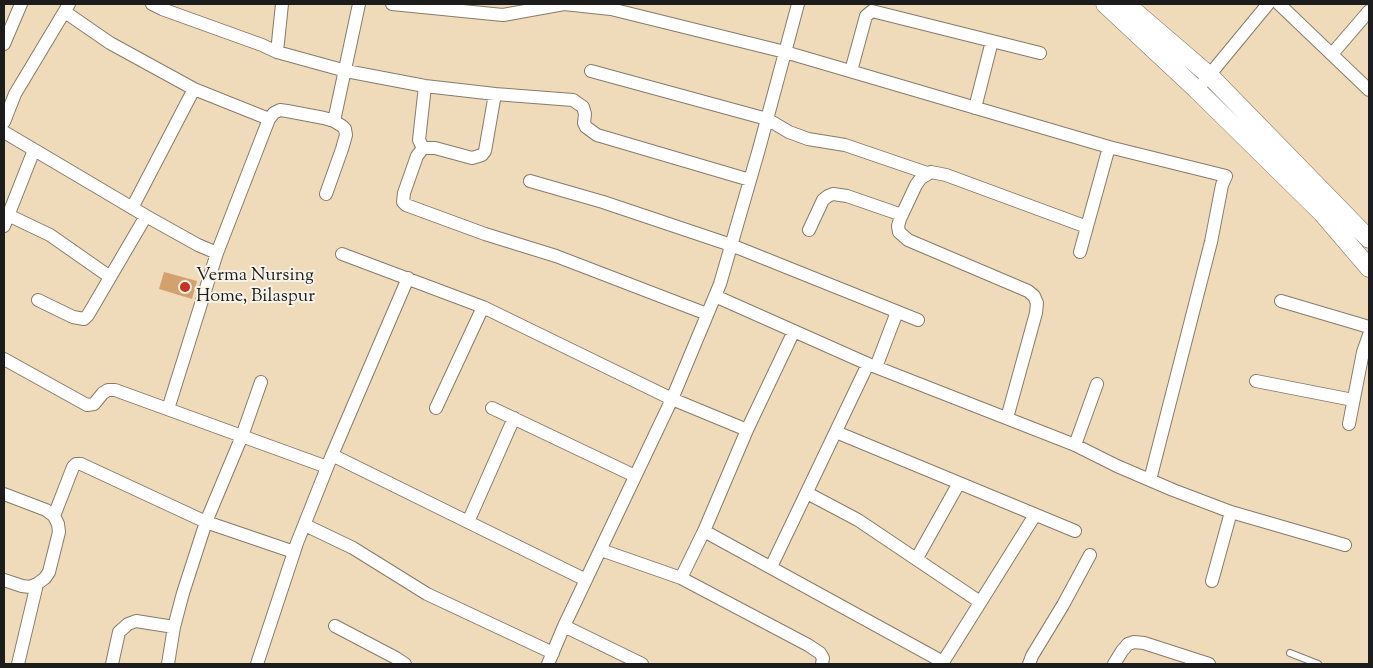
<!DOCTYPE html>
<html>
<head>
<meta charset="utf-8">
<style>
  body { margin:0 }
  #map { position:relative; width:1373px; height:668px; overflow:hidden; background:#efdbba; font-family:"Sorts Mill Goudy",serif }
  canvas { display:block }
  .frame { position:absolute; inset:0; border:5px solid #1c1c1c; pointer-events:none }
</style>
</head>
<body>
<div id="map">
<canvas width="1373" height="668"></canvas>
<div class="frame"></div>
</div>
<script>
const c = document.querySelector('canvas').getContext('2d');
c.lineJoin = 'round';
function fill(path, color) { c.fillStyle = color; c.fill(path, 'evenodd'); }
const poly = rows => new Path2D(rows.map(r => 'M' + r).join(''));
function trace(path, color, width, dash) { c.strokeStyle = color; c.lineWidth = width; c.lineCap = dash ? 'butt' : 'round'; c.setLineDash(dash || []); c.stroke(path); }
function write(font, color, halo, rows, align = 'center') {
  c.font = font + ' "Sorts Mill Goudy",serif'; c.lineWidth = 4; c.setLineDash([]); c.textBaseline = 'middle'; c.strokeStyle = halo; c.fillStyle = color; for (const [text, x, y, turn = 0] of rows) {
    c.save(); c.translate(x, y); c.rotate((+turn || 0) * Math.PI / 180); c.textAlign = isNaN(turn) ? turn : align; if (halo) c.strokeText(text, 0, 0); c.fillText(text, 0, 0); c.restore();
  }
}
fill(poly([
  [164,272,197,281,192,299,159,289]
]), '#d3a16e');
const service = poly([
  [1290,653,1318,664]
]);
const minor = poly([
  [152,4,162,9,262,45,277,52,346,71,425,86,495,94,573,100,583,107,585,114,584,123,586,127,597,135,750,180],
  [392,4,503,15,564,4,611,9,785,52,1109,147,1226,176,1222,185,1211,242,1150,480],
  [1279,4,1369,90],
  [65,12,110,43,194,89,269,119],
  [4,44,21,4],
  [277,52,282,4],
  [1332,54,1369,11],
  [591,71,767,119,789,132,808,139,845,145,927,173],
  [851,71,866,16,872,11,1040,53],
  [1197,90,1268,4],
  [495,94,485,151,482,155,472,158,435,148,423,148,417,156,404,193,403,202,406,205,485,234,556,256,707,314],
  [975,108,992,41],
  [334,121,359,4],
  [4,122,15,94,69,4],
  [4,132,146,216,198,245,217,253],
  [423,148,419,140,425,86],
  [530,181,603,202,731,245,918,320],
  [132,208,194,89],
  [8,215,50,235,110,277],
  [4,226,34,150],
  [809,230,823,200,828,196,833,194,847,196,902,215],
  [1080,252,1109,147],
  [342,254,483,307,672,399,747,430,704,531],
  [715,296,868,364,1075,445,1117,466,1173,490,1231,512,1345,545],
  [38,300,73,317,84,319,88,315,146,216],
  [1281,301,1369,327],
  [4,359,87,405,94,404,103,393,108,390,115,390,327,467],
  [876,367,897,312],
  [1256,381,1353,400],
  [436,408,483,307],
  [492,408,635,476],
  [168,409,217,253,269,119,274,113,280,110,287,111,324,118,334,121,342,126,345,129,346,135,342,149,326,194],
  [1007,418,1036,313,1037,303,1034,296,1028,291,908,240,899,232,898,226,900,219,916,185,921,178,931,172,946,175,1087,227],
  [1349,424,1363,352,1369,335],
  [747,430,794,331],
  [836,432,1075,531],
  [1075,445,1097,384],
  [332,455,586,580],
  [807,493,858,520,980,602],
  [4,494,46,510,54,516,58,524,59,532,49,572,45,578,37,584,30,587,22,586,4,580],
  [54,516,73,467,76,464,81,464,206,522,294,552],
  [468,522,514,418],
  [305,525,353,548,427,594,553,653],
  [601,550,681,578,704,531,943,662,943,664],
  [917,558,959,483],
  [771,567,868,364],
  [681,578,808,645,820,653,823,658,822,664],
  [1212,581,1231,512],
  [335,626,396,658,405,664],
  [564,626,642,664],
  [943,662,1035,515],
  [18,664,37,584],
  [112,664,119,632,128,624,136,621,174,627],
  [168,664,174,627,183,593,206,522,242,436,261,382],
  [257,664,297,543,332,455,408,278],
  [548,664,564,626,672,399,720,284,759,149,798,4],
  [1029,664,1032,656,1063,605,1090,555],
  [1114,664,1122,651,1128,644,1134,642,1144,643,1209,664]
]);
const secondary = poly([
  [1105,4,1197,90,1322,213,1369,268],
  [1126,4,1210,76,1369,239]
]);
trace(service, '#867c6b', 8);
trace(minor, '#867c6b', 14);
trace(secondary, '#867c6b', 19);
trace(service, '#fff', 6);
trace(minor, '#fff', 12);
trace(secondary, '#fff', 18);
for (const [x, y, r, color] of [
  [185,287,6,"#c8321e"]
]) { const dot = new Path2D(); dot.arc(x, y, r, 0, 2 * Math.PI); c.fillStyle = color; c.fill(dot); trace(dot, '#f7f3e8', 2); }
write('18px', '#1c1c1c', '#f7f3e8', [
  ["Verma Nursing",196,277],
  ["Home, Bilaspur",196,298]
], 'left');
</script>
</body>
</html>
